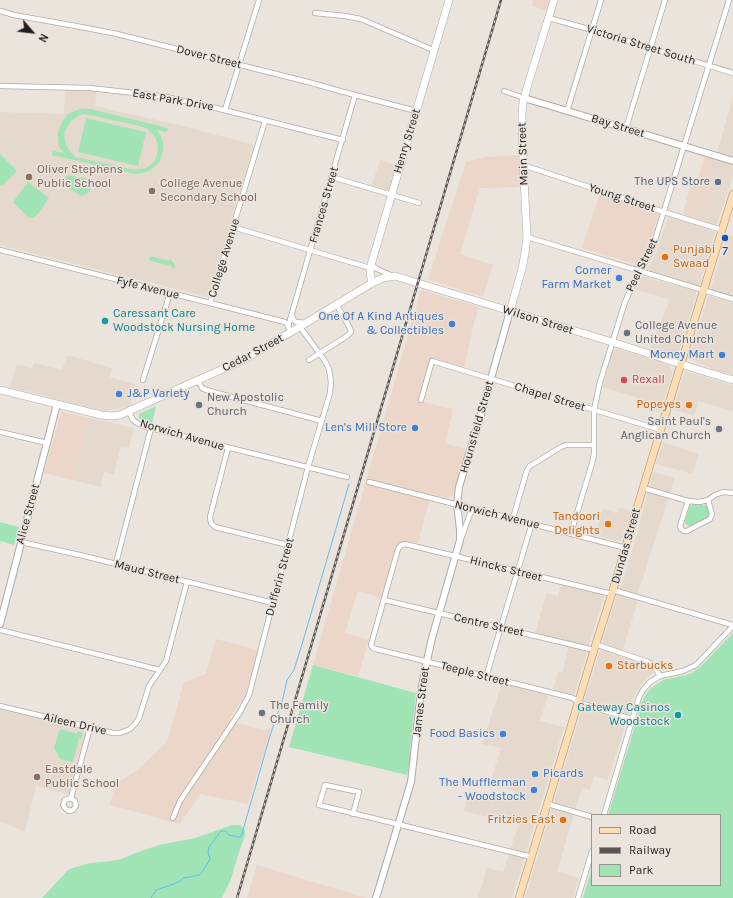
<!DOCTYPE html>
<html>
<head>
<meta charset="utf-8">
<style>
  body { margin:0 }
  #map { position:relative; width:733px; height:898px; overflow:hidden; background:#eae4dd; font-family:Karla,sans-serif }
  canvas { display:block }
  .legend { position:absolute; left:591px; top:814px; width:130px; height:72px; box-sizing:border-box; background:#eae4dd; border:1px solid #99948f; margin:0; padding:5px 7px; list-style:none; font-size:12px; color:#201d1b }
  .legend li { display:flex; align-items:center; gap:8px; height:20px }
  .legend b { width:20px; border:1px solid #99948f }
  .north { position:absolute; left:12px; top:12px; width:40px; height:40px; -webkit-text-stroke:3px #eae4dd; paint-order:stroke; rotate:118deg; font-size:11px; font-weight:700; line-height:16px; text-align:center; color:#201d1b }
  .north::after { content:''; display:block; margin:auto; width:14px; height:18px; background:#201d1b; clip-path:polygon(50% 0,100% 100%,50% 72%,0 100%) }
</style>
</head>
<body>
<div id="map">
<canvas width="733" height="898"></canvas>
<ul class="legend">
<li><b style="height:5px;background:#fdddb5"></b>Road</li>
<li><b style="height:5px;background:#595552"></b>Railway</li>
<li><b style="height:11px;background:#a0e4b6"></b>Park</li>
</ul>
<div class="north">N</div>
</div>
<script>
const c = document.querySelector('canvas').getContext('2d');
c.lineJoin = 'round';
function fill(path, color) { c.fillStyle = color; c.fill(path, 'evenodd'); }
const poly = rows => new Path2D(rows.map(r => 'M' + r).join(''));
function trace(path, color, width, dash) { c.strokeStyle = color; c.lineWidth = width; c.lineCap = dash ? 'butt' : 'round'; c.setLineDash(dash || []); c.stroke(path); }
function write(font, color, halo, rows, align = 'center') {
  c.font = font + ' Karla,sans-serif'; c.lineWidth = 3; c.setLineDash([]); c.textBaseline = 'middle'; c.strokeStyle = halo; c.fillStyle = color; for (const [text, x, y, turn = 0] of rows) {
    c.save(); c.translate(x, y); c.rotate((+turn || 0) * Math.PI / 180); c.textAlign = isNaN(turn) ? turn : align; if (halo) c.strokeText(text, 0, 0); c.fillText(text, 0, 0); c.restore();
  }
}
fill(poly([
  [65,90,97,91,95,106,179,125,254,145,208,297,0,245,0,112,64,114],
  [733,97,733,157,717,153],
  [713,158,732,164,733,167,733,175,717,224,715,225,697,219,703,200,709,192,713,193,715,187,706,184],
  [380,160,396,165,390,187,388,190,372,185],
  [671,217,715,232,680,348,678,351,673,352,662,351,650,348,657,328,662,321,669,300,636,289,642,276,643,276,674,285,676,278,651,271,648,268,656,254,667,219],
  [727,235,733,236,733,296,713,290,711,288],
  [708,296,710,296,733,303,733,375,709,368,695,361,691,358,691,353],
  [616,348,666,364,670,366,672,371,672,375,660,413,639,406,641,399,603,387,613,350],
  [67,355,112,368,110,377,135,384,135,388,130,406,123,408,104,411,54,398,10,387,17,364,32,368,34,363,62,370],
  [689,372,733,386,733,411,699,401,694,416,673,409,684,375,686,373],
  [89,418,134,428,129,448,121,446,114,474,104,472,101,487,72,480],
  [663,442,699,454,692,474,656,464],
  [653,472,675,478,656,537,638,593,638,600,621,656,648,665,651,667,653,671,640,686,634,696,608,780,594,776,590,790,582,788,557,871,579,878,573,898,525,898,599,653,616,597,622,583,636,538],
  [619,507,631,511,622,539,619,541,617,541,595,535,603,509,617,513],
  [561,585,601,594,603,595,604,597,600,608,575,692,574,694,572,695,553,690,558,672,562,673,570,642,535,633,547,593,558,596],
  [502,683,548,695,540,721,564,727,512,898,478,898,487,868,503,872,518,825,464,811,469,791,512,802,515,791,490,784,501,748,482,744],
  [0,709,82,729,84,730,85,734,69,794,36,786,25,832,0,821]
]), '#e4d9cc');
fill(poly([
  [533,0,550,0,546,10,532,6],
  [519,155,521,187,480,188,460,254,493,265,483,297,428,279,466,162,486,157],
  [705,156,713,158,706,184,715,187,713,193,709,192,706,201,703,200,697,219,683,214,692,180,697,182],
  [600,193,655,212,658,214,658,216,647,251,639,265,582,248],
  [421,290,479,307,472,331,469,347,464,367,431,358,419,401,453,409,445,444,467,449,454,495,450,497,447,498,431,494,418,543,406,541,399,544,382,598,358,591,345,633,369,640,358,676,313,665],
  [61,412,63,412,89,418,72,480,44,473],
  [216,639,258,650,246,692,229,721,265,730,272,727,248,804,200,794,180,824,110,805,115,785,142,766,167,742,184,682,206,674],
  [257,865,350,893,368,898,247,898]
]), '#ebd6c9');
fill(poly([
  [80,109,90,109,168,128,167,132,157,130,161,136,163,142,163,151,160,161,152,169,146,172,135,174,52,155,53,151,64,153,59,147,58,139,58,132,62,122,68,114],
  [85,114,140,126,148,129,155,137,158,144,157,155,154,161,152,164,146,168,135,170,76,157,71,153,67,147,65,141,64,133,67,127,71,121,78,116],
  [86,118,146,132,138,166,78,152],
  [0,154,17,171,2,186,0,185],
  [68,175,88,179,91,180,92,184,90,191,86,194,81,196,61,183],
  [28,182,49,198,37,215,34,218,30,218,28,217,13,202],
  [150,256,169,261,169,259,171,260,174,263,175,268,172,268,172,266,151,261,149,259],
  [156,406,152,424,143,421,139,418,139,414],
  [692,504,706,505,707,506,710,514,708,518,691,526,688,526,685,523,685,521,690,506],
  [0,522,19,527,14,545,1,541,0,544],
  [733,633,733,898,583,898,592,868,592,885,720,885,720,815,608,815,642,702,646,694,651,688,663,680,686,675,692,673,697,669,701,666],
  [313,665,416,693,410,752,412,753,409,765,407,775,289,747],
  [60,729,77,734,78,731,81,732,82,735,81,739,79,738,73,762,60,759,54,748],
  [232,825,240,825,245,830,245,835,238,855,231,879,222,898,42,898,68,870,76,867,90,863,112,861,121,859,141,851,159,845,195,838]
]), '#a0e4b6');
trace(poly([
  [151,898,153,895,156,890,174,884,180,881,183,878,200,875,206,866,210,859,208,853,209,847,221,831,226,831,229,835,238,837,241,837,270,736,283,698,287,680,294,670,303,641,349,484]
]), '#61bbf5', 1);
const minor = poly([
  [0,11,14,15,76,26,117,34,308,82,340,91,416,111],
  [315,13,345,16,361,19,433,50],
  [549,18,592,30,733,73],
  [0,86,90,88,161,96,204,105,343,140],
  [504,91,524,98],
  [225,110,259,0],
  [567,111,601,0],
  [626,128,665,0],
  [523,165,664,212,722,230],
  [332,177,419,203],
  [233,227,370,268],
  [527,237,733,299],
  [0,250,285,322,287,324,291,332],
  [371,264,377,269,393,276],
  [210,303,265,121],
  [292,315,293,319,296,322,306,323],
  [288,327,355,95],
  [309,360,347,336,351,332,350,328,336,304],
  [143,380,170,293],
  [198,381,202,388,206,390,322,421],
  [421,400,432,361,661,430],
  [129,412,133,420,137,423,146,427,347,477],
  [0,432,47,443],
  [228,448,211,513,210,517,211,523,215,527,219,528,288,545],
  [369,482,626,548],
  [643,488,688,501,699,502,708,500,715,495,720,493,724,492,733,493],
  [688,501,680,526,681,529,684,531,687,531,710,519,712,514,708,500],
  [513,518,527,470,530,466,561,447,566,445,594,445],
  [571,533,593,460,594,453,594,410,600,382,625,302,636,278,649,256,654,243,729,0],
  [461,539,470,514,473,509],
  [21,542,84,556,273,603],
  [116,563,151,428],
  [613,590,733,625],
  [612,594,405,544,401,545,398,549,371,645,373,648,376,649,573,698,578,702,583,704,632,719],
  [384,600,594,650],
  [0,630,160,670],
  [595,644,648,662,654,666,660,676],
  [486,677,532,523],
  [0,706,113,733,120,733,130,729,135,724,139,718,149,686,166,661,187,582],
  [71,798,65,800,63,805,66,809,69,811,73,810,76,806,75,801,71,798,90,728],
  [548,804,592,817],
  [353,814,359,792,325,785,319,805,532,857],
  [604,815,639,697,643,690,650,682,660,676,683,671,696,665,733,626],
  [173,818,180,801,240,712,249,695,308,467,330,393,331,382,329,369,325,361,300,327],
  [578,898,592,851]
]);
const tertiary = poly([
  [524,98,733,161],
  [0,624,57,404],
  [376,898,411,782,421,691,426,665,432,638,460,540,460,530,457,504,459,487,480,418,510,311]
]);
const secondary = poly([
  [372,283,370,273,371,265,449,0],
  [510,311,522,269,525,253,527,237,523,160,522,113,523,102,529,81,554,0],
  [0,390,101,415,111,416,120,415,245,359,291,332,372,283,383,278,395,276,408,280,612,342,706,372,733,380]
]);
const primary = poly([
  [519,898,594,650,613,590,643,488,733,194]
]);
trace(minor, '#b0aaa4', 6);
trace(tertiary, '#b0aaa4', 8);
trace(secondary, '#b0aaa4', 8);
trace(primary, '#af8c5f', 8);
trace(minor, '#fff', 4.5);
trace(tertiary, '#fff', 6);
trace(secondary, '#fff', 7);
trace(primary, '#fdddb5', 7);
const rail = poly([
  [237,898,501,0]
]);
trace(rail, '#595552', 2.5);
trace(rail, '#eae4dd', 1, [3]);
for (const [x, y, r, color] of [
  [29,177,4,"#8d6e63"],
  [718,182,4,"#5c6f8a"],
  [152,191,4,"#8d6e63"],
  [725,238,4,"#1a4fb4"],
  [665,257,4,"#e8710a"],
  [619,278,4,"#3f7fe0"],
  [105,321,4,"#0f9aa8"],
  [452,324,4,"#3f7fe0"],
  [627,333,4,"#6b7280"],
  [722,355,4,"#3f7fe0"],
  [624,380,4,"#e0444e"],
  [119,394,4,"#3f7fe0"],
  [199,405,4,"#6b7280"],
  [689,405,4,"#e8710a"],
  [415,428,4,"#3f7fe0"],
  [719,429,4,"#6b7280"],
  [608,524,4,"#e8710a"],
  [609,666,4,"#e8710a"],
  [262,713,4,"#6b7280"],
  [678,715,4,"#0f9aa8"],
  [503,734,4,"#3f7fe0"],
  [535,774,4,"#3f7fe0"],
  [37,777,4,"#8d6e63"],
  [534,790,4,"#3f7fe0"],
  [563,820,4,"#e8710a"]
]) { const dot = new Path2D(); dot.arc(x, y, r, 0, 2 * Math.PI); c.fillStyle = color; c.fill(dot); trace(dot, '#eae4dd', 1.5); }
write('12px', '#201d1b', '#eae4dd', [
  ["Victoria Street South",641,45,17],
  ["Dover Street",209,57,14],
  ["East Park Drive",173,100,10],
  ["Bay Street",618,126,17],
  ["Henry Street",407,141,-73],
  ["Main Street",523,154,-92],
  ["Young Street",622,198,18],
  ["Frances Street",324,205,-74],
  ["College Avenue",224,258,-73],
  ["Peel Street",642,265,-64],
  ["Fyfe Avenue",148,288,14],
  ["Wilson Street",538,320,17],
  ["Cedar Street",253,353,-28],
  ["Chapel Street",550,397,17],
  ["Hounsfield Street",477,427,-74],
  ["Norwich Avenue",182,435,16],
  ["Alice Street",28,514,-75],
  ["Norwich Avenue",497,515,14],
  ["Dundas Street",626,546,-74],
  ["Hincks Street",506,569,14],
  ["Maud Street",147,572,14],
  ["Dufferin Street",280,577,-75],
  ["Centre Street",489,625,13],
  ["Teeple Street",475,674,14],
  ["James Street",421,702,-83],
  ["Aileen Drive",75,724,13]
]);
write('12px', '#785e54', '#eae4dd', [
  ["Oliver Stephens",37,170],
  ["Public School",37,184],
  ["College Avenue",160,184],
  ["Secondary School",160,198],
  ["Eastdale",45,770],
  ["Public School",45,784]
], 'left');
write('12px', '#4e5e75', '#eae4dd', [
  ["The UPS Store",710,182]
], 'right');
write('12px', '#c56008', '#eae4dd', [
  ["Punjabi",673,250,"left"],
  ["Swaad",673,264,"left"],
  ["Popeyes",681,405],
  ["Tandoori",600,517],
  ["Delights",600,531],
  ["Starbucks",617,666,"left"],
  ["Fritzies East",555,820]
], 'right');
write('12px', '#164399', '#eae4dd', [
  ["7",725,252]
]);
write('12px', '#366cbe', '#eae4dd', [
  ["Corner",611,271],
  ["Farm Market",611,285],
  ["One Of A Kind Antiques",444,317],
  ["& Collectibles",444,331],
  ["Money Mart",714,355],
  ["J&P Variety",127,394,"left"],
  ["Len's Mill Store",407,428],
  ["Food Basics",495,734],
  ["Picards",543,774,"left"],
  ["The Mufflerman",526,783],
  ["- Woodstock",526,797]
], 'right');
write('12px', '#0d838f', '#eae4dd', [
  ["Caressant Care",113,314],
  ["Woodstock Nursing Home",113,328],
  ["Gateway Casinos",670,708,"right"],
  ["Woodstock",670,722,"right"]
], 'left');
write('12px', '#5b616d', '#eae4dd', [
  ["College Avenue",635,326],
  ["United Church",635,340],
  ["New Apostolic",207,398],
  ["Church",207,412],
  ["Saint Paul's",711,422,"right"],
  ["Anglican Church",711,436,"right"],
  ["The Family",270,706],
  ["Church",270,720]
], 'left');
write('12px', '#be3a42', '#eae4dd', [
  ["Rexall",632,380]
], 'left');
</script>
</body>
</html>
